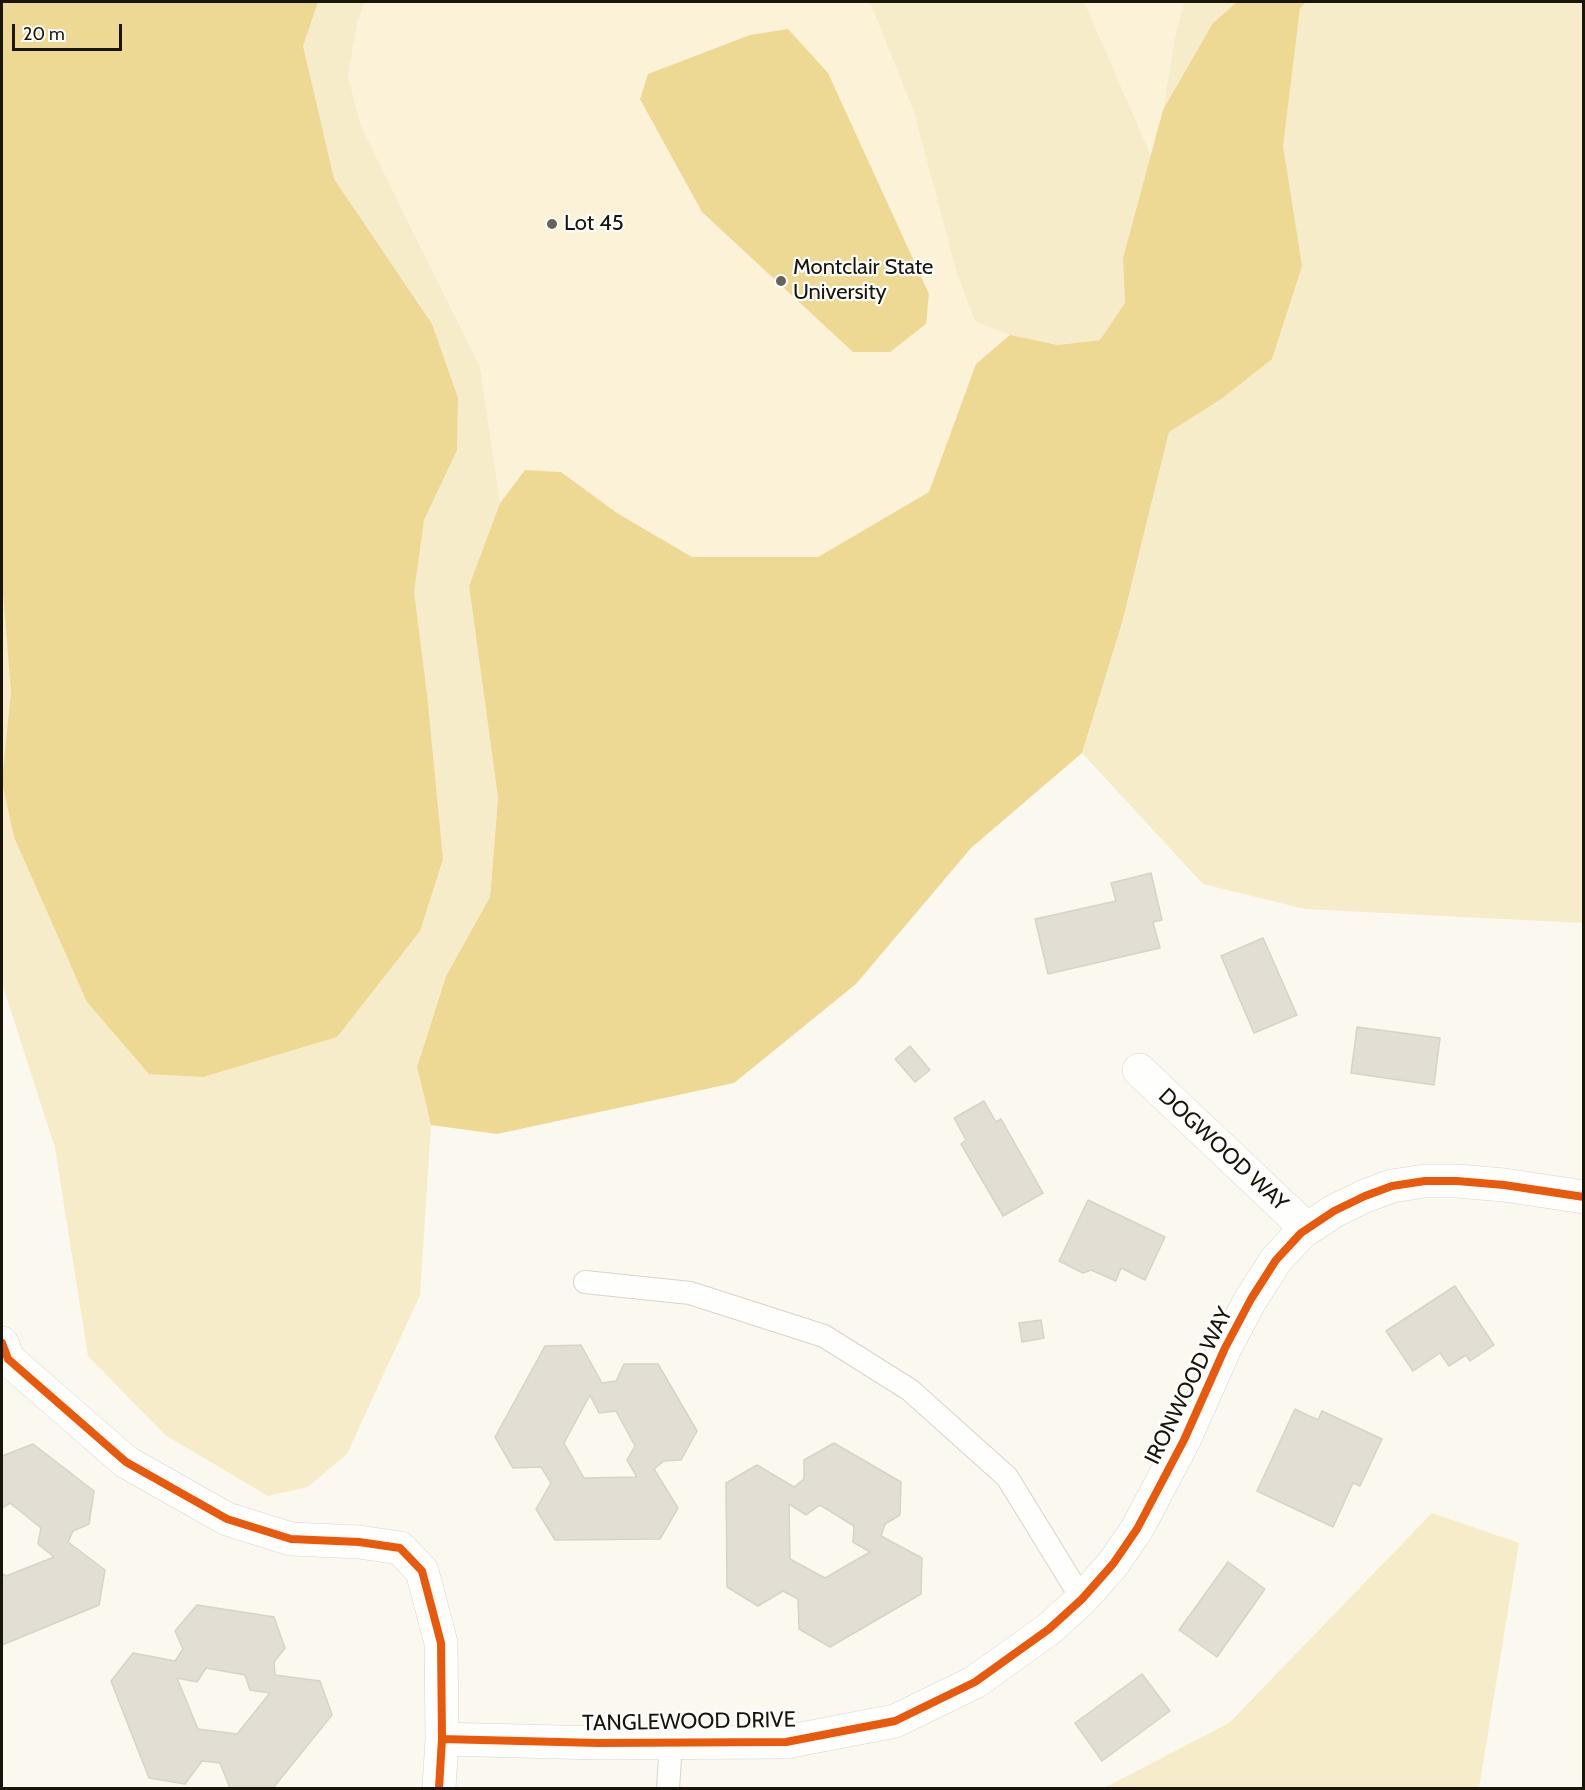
<!DOCTYPE html>
<html>
<head>
<meta charset="utf-8">
<style>
  body { margin:0 }
  #map { position:relative; width:1585px; height:1790px; overflow:hidden; background:#fbf8f0; font-family:Cabin,sans-serif }
  canvas { display:block }
  .frame { position:absolute; inset:0; border:3px solid #191508; pointer-events:none }
  .scale { position:absolute; left:12px; top:24px; width:110px; height:27px; box-sizing:border-box; border:3px solid #191508; border-top:0; padding-left:8px; font-size:18px; line-height:21px; white-space:nowrap; color:#191508; -webkit-text-stroke:4px #fff; paint-order:stroke }
</style>
</head>
<body>
<div id="map">
<canvas width="1585" height="1790"></canvas>
<div class="frame"></div>
<div class="scale">20 m</div>
</div>
<script>
const c = document.querySelector('canvas').getContext('2d');
c.lineJoin = 'round';
function fill(path, color) { c.fillStyle = color; c.fill(path, 'evenodd'); }
const poly = rows => new Path2D(rows.map(r => 'M' + r).join(''));
function trace(path, color, width, dash) { c.strokeStyle = color; c.lineWidth = width; c.lineCap = dash ? 'butt' : 'round'; c.setLineDash(dash || []); c.stroke(path); }
function write(font, color, halo, rows, align = 'center') {
  c.font = font + ' Cabin,sans-serif'; c.lineWidth = 4.5; c.setLineDash([]); c.textBaseline = 'middle'; c.strokeStyle = halo; c.fillStyle = color; for (const [text, x, y, turn = 0] of rows) {
    c.save(); c.translate(x, y); c.rotate((+turn || 0) * Math.PI / 180); c.textAlign = isNaN(turn) ? turn : align; if (halo) c.strokeText(text, 0, 0); c.fillText(text, 0, 0); c.restore();
  }
}
fill(poly([
  [365,2,1184,2,1176,32,1163,110,1123,258,951,436,929,492,818,557,692,557,617,513,561,472,525,471,500,503,480,367,361,126,348,76,358,20]
]), '#fcf2d7');
fill(poly([
  [2,2,365,2,358,20,348,76,361,126,480,367,500,503,469,586,498,798,490,897,446,976,417,1067,431,1125,420,1295,347,1454,308,1487,268,1496,165,1435,88,1356,55,1148,2,983],
  [870,2,1084,2,1151,156,1123,258,1126,303,1100,340,1058,345,1010,335,975,321,957,273,914,112],
  [1184,2,1583,2,1583,923,1305,909,1203,884,1082,753,1122,623,1169,432,1220,400,1163,110,1176,32],
  [1432,1513,1519,1543,1479,1788,1104,1788,1229,1723]
]), '#f7ecc9');
fill(poly([
  [2,2,318,2,303,46,334,179,432,324,458,398,457,450,424,520,414,592,427,694,443,859,420,931,337,1037,203,1077,149,1074,87,1002,14,837,2,782,11,692,2,580],
  [1237,2,1306,2,1300,8,1283,146,1302,266,1272,359,1220,400,1169,432,1122,623,1082,753,971,848,856,984,734,1083,497,1134,431,1125,417,1067,446,976,490,897,498,798,469,586,500,503,525,470,561,472,617,513,692,557,818,557,929,492,976,364,1010,335,1058,345,1100,340,1125,303,1123,258,1163,110,1213,23],
  [788,29,828,73,929,294,926,324,890,352,853,352,702,212,640,99,648,74,750,35]
]), '#eed994');
const building = poly([
  [1151,873,1162,920,1153,922,1160,948,1048,974,1035,919,1116,901,1111,883,1151,873],
  [1263,938,1297,1015,1254,1033,1221,956,1263,938],
  [1357,1027,1440,1038,1434,1085,1351,1073,1357,1027],
  [910,1046,930,1070,915,1082,895,1059,910,1046],
  [984,1101,996,1122,1001,1119,1043,1193,1003,1216,961,1144,966,1140,954,1118,984,1101],
  [1088,1200,1165,1237,1145,1280,1121,1268,1116,1281,1091,1270,1083,1273,1059,1261,1088,1200],
  [1455,1286,1494,1345,1470,1361,1466,1355,1449,1366,1440,1353,1413,1371,1386,1331,1455,1286],
  [1041,1320,1044,1338,1022,1342,1019,1323,1041,1320],
  [581,1345,602,1383,616,1381,624,1364,658,1364,697,1431,681,1460,664,1461,654,1469,678,1508,660,1539,555,1540,536,1509,551,1483,541,1467,513,1468,495,1437,545,1346,581,1345],
  [590,1395,599,1413,616,1411,635,1446,627,1460,637,1477,584,1478,564,1443,590,1395],
  [1295,1409,1318,1420,1322,1411,1382,1439,1360,1486,1353,1483,1333,1527,1257,1491,1295,1409],
  [834,1443,901,1482,900,1515,885,1524,881,1536,922,1558,921,1594,830,1647,799,1629,798,1599,783,1591,758,1606,727,1587,726,1483,757,1465,794,1487,804,1479,804,1460,834,1443],
  [789,1504,806,1515,820,1505,854,1526,853,1542,870,1552,825,1578,790,1559,789,1504],
  [33,1444,94,1491,89,1524,73,1531,68,1542,105,1570,99,1605,2,1645,2,1573,6,1576,54,1557,38,1544,41,1528,10,1503,2,1508,2,1456,33,1444],
  [1228,1562,1265,1589,1217,1657,1179,1630,1228,1562],
  [197,1605,274,1617,285,1648,274,1662,275,1675,320,1681,332,1715,273,1788,230,1788,220,1763,202,1761,185,1784,149,1778,111,1681,133,1653,175,1661,183,1649,175,1631,197,1605],
  [206,1668,245,1675,250,1690,270,1693,237,1734,198,1729,177,1678,197,1682,206,1668],
  [1142,1674,1170,1711,1102,1761,1075,1723,1142,1674]
]);
fill(building, '#e2ded4');
trace(building, '#d6d3c9', 1.5);
const service = poly([
  [585,1282,690,1293,824,1336,910,1390,1007,1477,1082,1599],
  [668,1788,671,1743]
]);
const minor = poly([
  [1139,1070,1307,1229],
  [2,1343,8,1359,126,1462,227,1519,291,1539,359,1542,400,1548,422,1571,441,1643,442,1739],
  [439,1788,442,1739,598,1743,786,1742,895,1721,975,1682,1049,1629,1082,1599,1113,1564,1137,1529,1184,1440,1225,1348,1251,1299,1276,1260,1301,1233,1334,1211,1365,1196,1392,1186,1425,1181,1457,1181,1504,1185,1584,1197]
]);
trace(service, '#d8d4ca', 24);
trace(minor, '#d8d4ca', 34);
trace(service, '#fefefd', 22);
trace(minor, '#fefefd', 33);
trace(poly([
  [2,1343,8,1359,126,1462,227,1519,291,1539,359,1542,400,1548,422,1571,441,1643,442,1739],
  [439,1788,442,1739,598,1743,786,1742,895,1721,975,1682,1049,1629,1082,1599,1113,1564,1137,1529,1184,1440,1225,1348,1251,1299,1276,1260,1301,1233,1334,1211,1365,1196,1392,1186,1425,1181,1457,1181,1504,1185,1584,1197]
]), '#e8590c', 8);
for (const [x, y, r, color] of [
  [552,224,6,"#686459"],
  [781,281,6,"#686459"]
]) { const dot = new Path2D(); dot.arc(x, y, r, 0, 2 * Math.PI); c.fillStyle = color; c.fill(dot); trace(dot, '#fff', 2); }
write('22px', '#191508', '#fff', [
  ["Lot 45",564,224],
  ["Montclair State",793,268],
  ["University",793,293]
], 'left');
write('22px', '#191508', '#fff', [
  ["DOGWOOD WAY",1223,1150,43],
  ["IRONWOOD WAY",1189,1386,-64],
  ["TANGLEWOOD DRIVE",689,1722,-1]
]);
</script>
</body>
</html>
